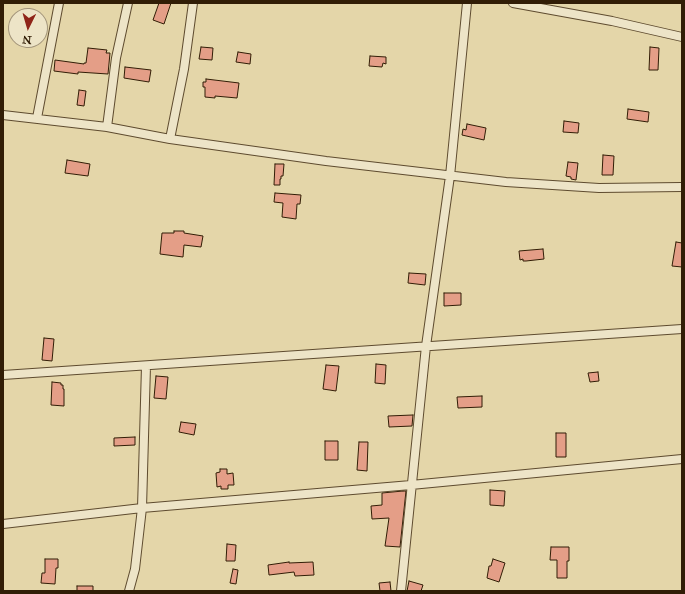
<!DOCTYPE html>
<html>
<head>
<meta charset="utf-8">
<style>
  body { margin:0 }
  #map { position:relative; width:685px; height:594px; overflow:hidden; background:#e4d6a9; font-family:"IM FELL Great Primer",serif }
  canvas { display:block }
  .frame { position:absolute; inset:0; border:4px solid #311d06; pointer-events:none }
  .north { position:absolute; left:8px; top:8px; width:40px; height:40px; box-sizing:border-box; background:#ede4c7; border:1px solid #a2947a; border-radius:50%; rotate:185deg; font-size:11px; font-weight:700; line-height:16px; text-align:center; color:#311d06 }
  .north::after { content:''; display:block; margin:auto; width:14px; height:18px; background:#8f2418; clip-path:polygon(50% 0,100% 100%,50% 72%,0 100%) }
</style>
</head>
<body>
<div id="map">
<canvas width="685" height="594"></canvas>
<div class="frame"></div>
<div class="north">N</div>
</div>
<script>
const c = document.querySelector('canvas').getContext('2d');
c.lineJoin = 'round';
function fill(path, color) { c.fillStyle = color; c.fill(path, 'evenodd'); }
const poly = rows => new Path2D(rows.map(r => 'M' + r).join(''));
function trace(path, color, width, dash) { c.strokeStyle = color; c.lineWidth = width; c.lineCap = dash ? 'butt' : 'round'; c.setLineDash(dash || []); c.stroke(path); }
const building = poly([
  [159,3,171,3,164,24,153,20,159,3],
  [201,47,213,48,212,60,199,59,201,47],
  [650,47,659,48,658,70,649,70,650,47],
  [88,48,107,50,106,53,110,53,108,74,78,72,78,74,54,71,55,60,84,64,84,63,86,63,88,48],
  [238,52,251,54,250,64,236,62,238,52],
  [370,56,386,57,386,64,383,63,382,67,369,66,370,56],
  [125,67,151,70,149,82,124,78,125,67],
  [206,79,239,83,237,98,215,96,215,98,205,97,205,87,203,87,203,82,206,82,206,79],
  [79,90,86,91,84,106,77,105,79,90],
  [628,109,649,112,648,122,627,119,628,109],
  [564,121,579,123,578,133,563,132,564,121],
  [467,124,486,128,484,140,462,135,463,129,466,130,467,124],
  [603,155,614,156,613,175,602,175,603,155],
  [67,160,90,164,88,176,65,173,67,160],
  [568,162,578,163,576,180,571,179,571,177,566,176,568,162],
  [275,164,284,164,283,176,281,176,281,179,280,179,280,185,274,185,275,164],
  [275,193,301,195,300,204,297,204,296,219,282,217,283,203,274,202,275,193],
  [174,231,184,231,184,233,203,236,201,247,184,245,183,257,160,254,162,233,174,233,174,231],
  [676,242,682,243,682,267,672,266,676,242],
  [543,249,544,259,526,261,523,261,523,259,520,260,519,251,543,249],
  [409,273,426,274,425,285,408,283,409,273],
  [444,293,461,293,461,305,444,306,444,293],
  [44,338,54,339,52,361,42,360,44,338],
  [376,364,386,365,385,384,375,383,376,364],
  [326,365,339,366,336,391,323,389,326,365],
  [598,372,599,381,590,382,588,373,598,372],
  [156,376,168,377,166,399,154,398,156,376],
  [52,382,61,383,61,385,63,385,63,389,64,389,64,406,51,405,52,382],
  [482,396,482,407,458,408,457,397,482,396],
  [413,415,412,426,389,427,388,416,413,415],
  [181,422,196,424,194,435,179,432,181,422],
  [556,433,566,433,566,457,556,457,556,433],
  [135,437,135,445,114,446,114,438,135,437],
  [325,441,338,441,338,460,325,460,325,441],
  [359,442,368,442,367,471,357,470,359,442],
  [220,469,227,469,227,474,233,473,234,485,228,485,228,489,221,489,221,486,217,487,216,473,220,472,220,469],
  [490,490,505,491,504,506,490,505,490,490],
  [403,491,406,491,400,547,385,546,389,518,372,519,371,506,382,505,382,493,403,491],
  [227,544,236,545,235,561,226,561,227,544],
  [551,547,569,547,569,561,567,561,567,578,557,578,557,560,550,560,551,547],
  [45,559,58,559,58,568,56,568,55,584,41,583,42,573,45,573,45,559],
  [493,559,505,563,499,582,487,578,489,566,491,566,493,559],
  [289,562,289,563,313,562,314,575,295,576,294,572,269,575,268,565,289,562],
  [233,569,238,570,236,584,230,583,233,569],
  [409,581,423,585,421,591,407,591,409,581],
  [390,582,391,591,380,591,379,583,390,582],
  [77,586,93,586,93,591,77,591,77,586]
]);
fill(building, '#e49e87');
trace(building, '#311d06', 1);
const minor = poly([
  [513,3,612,21,682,37],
  [3,115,107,127,170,139,326,161,506,182,599,188,682,187],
  [37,118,59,3],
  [107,127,116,58,128,3],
  [170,139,184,69,193,3],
  [3,375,682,329],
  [3,524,142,508,411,485,682,459],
  [129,591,135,569,142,508,146,366],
  [401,591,426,346,450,176,467,3]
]);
trace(minor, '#5e4b2f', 10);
trace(minor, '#ede4c7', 8);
</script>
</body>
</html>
